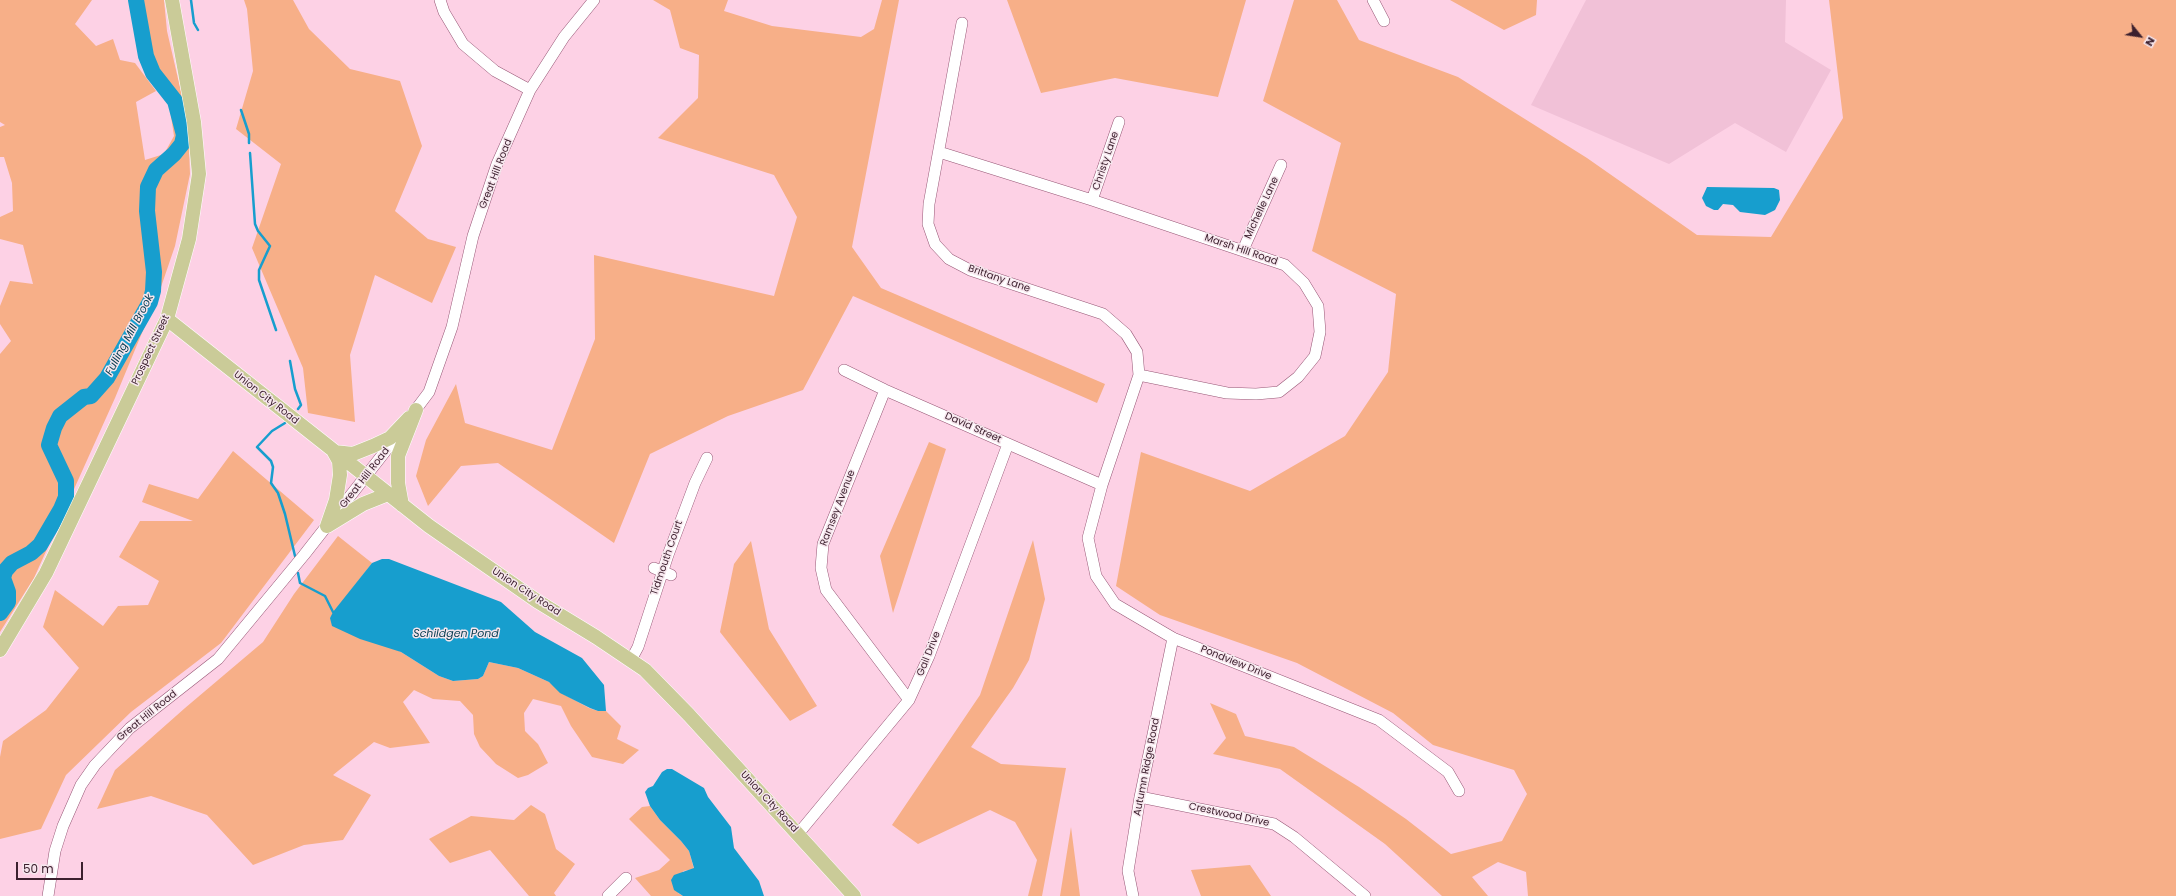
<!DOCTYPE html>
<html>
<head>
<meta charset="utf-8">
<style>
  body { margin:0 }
  #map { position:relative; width:2176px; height:896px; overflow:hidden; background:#fdd1e5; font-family:Poppins,sans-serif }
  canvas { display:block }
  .north { position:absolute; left:2120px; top:16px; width:40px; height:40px; -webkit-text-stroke:3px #f7e7ee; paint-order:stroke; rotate:120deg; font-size:11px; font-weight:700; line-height:16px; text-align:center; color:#3c202e }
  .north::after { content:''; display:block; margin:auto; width:14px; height:18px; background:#3c202e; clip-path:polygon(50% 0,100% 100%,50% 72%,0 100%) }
  .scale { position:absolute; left:16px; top:862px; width:67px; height:18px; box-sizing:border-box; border:2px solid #3c202e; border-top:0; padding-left:5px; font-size:12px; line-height:14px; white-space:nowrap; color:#3c202e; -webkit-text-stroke:3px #f7e7ee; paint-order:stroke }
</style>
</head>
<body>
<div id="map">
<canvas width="2176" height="896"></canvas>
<div class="north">N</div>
<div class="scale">50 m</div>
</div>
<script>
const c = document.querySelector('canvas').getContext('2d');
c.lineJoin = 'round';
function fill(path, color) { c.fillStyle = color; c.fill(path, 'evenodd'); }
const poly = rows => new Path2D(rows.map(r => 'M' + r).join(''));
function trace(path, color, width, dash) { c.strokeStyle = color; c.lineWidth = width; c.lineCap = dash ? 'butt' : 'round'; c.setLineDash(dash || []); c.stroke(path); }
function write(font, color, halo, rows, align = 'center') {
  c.font = font + ' Poppins,sans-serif'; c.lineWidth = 3; c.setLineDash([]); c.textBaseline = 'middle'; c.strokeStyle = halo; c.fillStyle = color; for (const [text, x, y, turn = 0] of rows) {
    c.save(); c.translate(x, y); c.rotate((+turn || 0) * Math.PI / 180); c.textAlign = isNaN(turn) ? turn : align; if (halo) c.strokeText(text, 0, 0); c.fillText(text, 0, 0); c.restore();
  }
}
fill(poly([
  [1586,0,1786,0,1785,42,1831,70,1786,152,1735,123,1669,164,1531,105]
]), '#f1c1d7');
fill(poly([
  [0,0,92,0,75,24,96,46,113,39,120,60,135,63,156,91,136,102,145,160,164,154,174,136,169,103,136,35,134,0,164,0,167,31,188,122,190,174,175,246,161,287,115,398,34,578,0,632,0,354,11,341,0,324,0,306,10,281,33,284,23,245,0,239,0,217,13,211,12,183,4,157,0,157,0,127,5,125,0,122],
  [244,0,293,0,309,29,350,69,400,81,422,146,395,211,428,239,456,247,432,303,375,275,350,355,355,422,308,413,303,368,252,248,281,164,236,129,253,71,247,9],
  [653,0,728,0,724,11,772,26,861,37,874,29,882,0,899,0,852,247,881,288,1105,384,1097,403,853,296,803,390,728,416,650,454,614,543,498,463,461,466,428,506,416,476,426,440,456,384,465,423,552,450,595,339,594,255,774,296,797,217,774,175,658,138,698,98,699,55,680,48,670,10],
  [1007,0,1246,0,1218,97,1115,78,1041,93],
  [1294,0,1337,0,1359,40,1458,77,1587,158,1697,235,1771,237,1843,118,1829,0,2176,0,2176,896,1528,896,1526,872,1498,862,1472,877,1488,896,1442,896,1385,844,1280,769,1213,754,1226,738,1210,703,1236,714,1245,736,1294,747,1359,787,1406,819,1451,854,1502,841,1527,794,1514,770,1433,745,1393,713,1297,663,1160,615,1116,586,1141,452,1250,491,1345,436,1388,372,1396,294,1312,251,1341,143,1263,101],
  [1450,0,1537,0,1536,15,1504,30],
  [929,442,946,449,893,613,880,556],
  [233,451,314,520,221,643,131,712,66,775,41,829,0,839,0,757,3,741,46,710,79,668,43,627,55,590,103,626,118,606,148,605,159,581,119,557,140,521,193,521,142,502,149,484,198,499],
  [338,536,372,563,330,618,401,652,439,676,453,681,478,679,483,676,489,662,518,668,549,682,565,695,589,708,598,711,606,711,621,726,617,739,639,750,623,764,592,757,571,726,561,706,533,699,524,713,525,731,538,744,548,763,528,775,518,778,496,764,480,747,474,734,473,715,460,701,433,699,414,690,403,702,430,743,390,748,374,742,333,775,371,795,343,840,304,845,253,865,207,815,151,796,97,809,115,770,185,708,263,642,294,594],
  [1033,540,1045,599,1029,660,1013,688,971,747,1001,764,1066,768,1042,896,1028,896,1037,860,1015,822,990,810,918,844,892,825,980,695],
  [751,541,769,629,817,706,790,721,720,632,734,564],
  [531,805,545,814,556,849,575,864,554,893,556,896,529,896,490,850,450,863,429,839,471,816,514,820],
  [650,806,660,820,681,841,689,851,694,869,683,871,678,893,683,896,651,896,635,878,659,870,670,860,629,819,642,807],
  [1071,827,1080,896,1060,896],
  [1250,865,1271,896,1201,896,1191,870]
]), '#f7af88');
fill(poly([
  [1707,187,1774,188,1779,190,1780,200,1775,210,1765,215,1740,212,1733,205,1723,204,1718,210,1714,210,1706,206,1702,198],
  [382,559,389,559,501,602,535,632,582,658,604,685,606,711,598,711,590,708,560,693,549,682,518,668,489,662,483,676,478,679,453,681,439,676,401,652,360,639,332,626,330,618,333,612,372,563],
  [667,769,672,769,704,788,708,797,731,827,734,848,759,881,764,896,683,896,674,890,671,880,674,875,694,868,689,851,681,841,660,820,650,806,645,792,648,788,653,786,662,772]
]), '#179ece');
trace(poly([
  [191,0,194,23,198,30],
  [241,110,249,134,249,143],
  [250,153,255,224,258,231,270,246,259,270,259,280,276,330],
  [290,361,295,389,301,405,298,409],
  [285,423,272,431,257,447,271,461,273,467,271,483,278,493,285,514,295,556],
  [298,573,300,583,325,596,333,612]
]), '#179ece', 2.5);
trace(poly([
  [0,613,8,602,8,592,3,578,5,571,12,563,31,553,40,545,61,509,66,497,66,481,49,445,54,428,60,416,84,397,91,396,107,378,150,302,153,291,154,272,147,211,148,187,156,170,174,154,182,144,184,135,175,101,153,73,146,56,136,0]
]), '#179ece', 16);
const minor = poly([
  [440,0,444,12,463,44,495,71,530,90],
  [1373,0,1384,21],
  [962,23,929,204,928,224,935,244,949,259,970,270,1103,314,1126,334,1137,352,1139,375,1102,485,1088,538,1096,576,1115,604,1173,638,1379,720,1448,772,1459,791],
  [939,152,1092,200,1285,265,1304,283,1318,306,1320,332,1315,356,1298,377,1279,392,1256,394,1227,393,1139,375],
  [1092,200,1119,122],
  [1243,250,1281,165],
  [844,370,885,390,1102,485],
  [885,390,823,544,821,568,826,590,909,700],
  [411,416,429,392,452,327,473,236,497,164,530,90,564,37,594,0],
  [654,568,671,575],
  [631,660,638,647,668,555,695,483,707,458],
  [1140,797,1274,824,1294,837,1365,896],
  [798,834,909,700,929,656,1008,444],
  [48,896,55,851,63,826,81,785,95,765,130,728,218,659,304,555,398,435],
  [608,896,626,878],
  [1133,896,1128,871,1140,797,1173,638]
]);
const major = poly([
  [167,319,429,526,537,601,596,637,645,670,689,715,854,896],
  [334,452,353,454,373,446,390,438,409,418],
  [402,505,398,483,398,456,416,410],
  [327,526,336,500,340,475,339,461,334,452],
  [327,526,363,504,388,494],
  [0,650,46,573,167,319,189,239,199,174,194,122,172,0]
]);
trace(minor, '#975776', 12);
trace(major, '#fff', 15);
trace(minor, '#fff', 11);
trace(major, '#cacb98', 14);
write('10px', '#3c202e', '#f7e7ee', [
  ["Christy Lane",1106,161,-71],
  ["Great Hill Road",496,174,-69],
  ["Michelle Lane",1262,208,-65],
  ["Marsh Hill Road",1241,250,19],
  ["Brittany Lane",999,279,19],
  ["Prospect Street",151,350,-65],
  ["Union City Road",266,398,38],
  ["David Street",973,428,24],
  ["Great Hill Road",365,478,-52],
  ["Ramsey Avenue",838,508,-69],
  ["Tidmouth Court",667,558,-71],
  ["Union City Road",526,592,33],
  ["Gail Drive",929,654,-68],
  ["Pondview Drive",1236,663,22],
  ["Great Hill Road",147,716,-39],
  ["Autumn Ridge Road",1147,767,-79],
  ["Union City Road",769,802,47],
  ["Crestwood Drive",1229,815,12]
]);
write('italic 11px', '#073c50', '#f7e7ee', [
  ["Fulling Mill Brook",130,335,-62],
  ["Schildgen Pond",456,634]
]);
</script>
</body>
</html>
